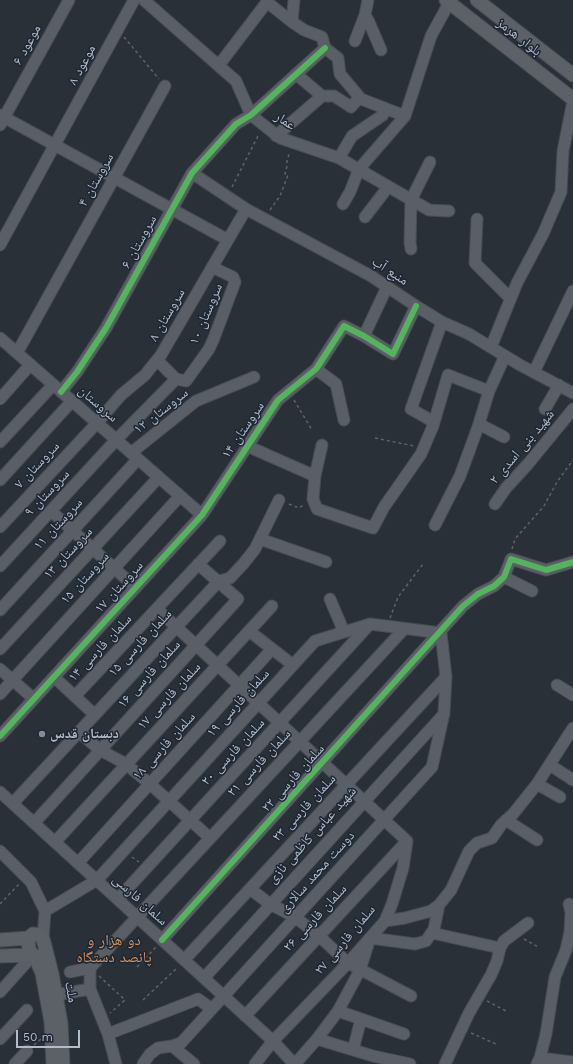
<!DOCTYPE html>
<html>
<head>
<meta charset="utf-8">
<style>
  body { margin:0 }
  #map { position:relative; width:573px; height:1064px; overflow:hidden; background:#2a3038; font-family:"Work Sans",sans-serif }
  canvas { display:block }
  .scale { position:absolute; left:16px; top:1030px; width:64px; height:18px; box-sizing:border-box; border:2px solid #b4bcc9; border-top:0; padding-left:5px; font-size:12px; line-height:14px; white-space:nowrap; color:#b4bcc9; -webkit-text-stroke:3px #1d2633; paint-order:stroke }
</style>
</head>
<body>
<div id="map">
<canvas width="573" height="1064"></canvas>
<div class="scale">50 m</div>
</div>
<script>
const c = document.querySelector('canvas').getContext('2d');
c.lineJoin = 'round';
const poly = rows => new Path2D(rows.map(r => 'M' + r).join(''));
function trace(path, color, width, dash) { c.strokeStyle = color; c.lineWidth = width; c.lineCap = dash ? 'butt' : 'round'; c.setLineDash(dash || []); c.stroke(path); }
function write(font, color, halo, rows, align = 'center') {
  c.font = font + ' "Work Sans","Noto Naskh Arabic",sans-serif'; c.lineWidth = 3; c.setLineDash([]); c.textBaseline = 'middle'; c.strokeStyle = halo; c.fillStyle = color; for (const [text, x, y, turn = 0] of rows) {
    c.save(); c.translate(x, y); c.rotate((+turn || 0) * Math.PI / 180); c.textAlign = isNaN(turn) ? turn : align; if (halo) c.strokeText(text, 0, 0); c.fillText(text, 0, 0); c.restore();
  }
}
const minor = poly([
  [144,0,236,81,251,115,280,138,339,158,429,210,449,211],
  [365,15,369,22,381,50],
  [292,22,294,0],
  [355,41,365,15,368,0],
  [219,65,267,2,292,22,304,30,322,37,325,48,338,58,340,74,361,99,405,116],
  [296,74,322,96,334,96,351,107,359,98],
  [0,115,228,240],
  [0,125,69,0],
  [276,136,322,96],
  [339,158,352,136,383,115],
  [192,173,246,209,371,276,416,306,442,322,469,334,520,365,573,393],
  [343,204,350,192,359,169,405,116,431,36,449,3],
  [365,217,388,187],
  [477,219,475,263,510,298],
  [0,245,134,0],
  [411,249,410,243,411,200,430,162],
  [364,336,387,287],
  [0,338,202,515],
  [491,347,517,283,543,234,561,192,563,151,573,101],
  [17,353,165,86],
  [157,360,176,379],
  [316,369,336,384,344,420],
  [534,372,573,291],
  [61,392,77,372,106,328,192,173,236,124,251,115,325,48],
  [0,399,30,365],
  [545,409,559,385],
  [434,422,411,409,442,322],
  [479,424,504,437],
  [0,442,53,385],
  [247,446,315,476,322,445],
  [131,453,196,401,254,377],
  [315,476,313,499,317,509,373,528,384,507,421,454,433,426,448,375,489,391],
  [0,480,72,401],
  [495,504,506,488,528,464,573,409],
  [51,511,135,587],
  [435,525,460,476,478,427,489,391,505,356],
  [0,527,97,423,121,395,145,375,161,355,246,209],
  [260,539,326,562],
  [0,566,116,440,176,379,186,381,199,363,209,349,214,338,235,282,233,277,212,267],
  [504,577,532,591],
  [330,599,344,632],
  [157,609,407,841],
  [0,610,138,459],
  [249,631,293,665],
  [0,649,159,477],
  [0,669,34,699],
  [54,677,95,715],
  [557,685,573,695],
  [0,694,180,496],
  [75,696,220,541],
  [79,732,100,750,126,764,150,784,210,838],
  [0,736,202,515,278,400,316,369,344,326,364,336,393,354,416,306],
  [550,765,573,780],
  [537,784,560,797],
  [0,792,273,1041,294,1064],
  [13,803,219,581,230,578,244,563,255,549,279,500],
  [506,820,537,840],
  [34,823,238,599,198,564],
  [55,842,272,606],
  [0,851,31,882,45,911,43,939],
  [78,863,272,649],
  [250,889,270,904,295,917,319,936,348,963,411,996],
  [118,899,369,625],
  [45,911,97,880,315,641,370,624,441,633],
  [385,921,405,918,431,911,439,905,451,890,469,851,477,843,492,838,501,825,513,814,537,784,573,728],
  [432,933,500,948],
  [162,940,463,606,478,594,494,586,504,577,511,559,546,570,573,562],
  [184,960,446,677],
  [70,972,90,968],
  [204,978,444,714],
  [0,992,33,955],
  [56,995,90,989],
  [338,1011,404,1034],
  [245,1016,407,841],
  [108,1034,198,999,212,1009],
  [0,1039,27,1010],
  [317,1039,373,1056,410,1064],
  [172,1046,194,1064],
  [353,1050,361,1019],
  [540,1058,573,1062],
  [15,1064,27,1051],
  [116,1064,108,1034,90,989,90,968,404,629],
  [143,1064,150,1054,158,1048,172,1046,181,1043,432,767,444,713,446,677,441,633],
  [255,1064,273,1041,348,963,385,921,392,904,403,868,407,841],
  [295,1064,317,1039,338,1011,360,970,370,938,415,944,426,941,434,929,439,905],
  [445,1064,469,1013,491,975,497,961,500,948,504,941,528,923],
  [537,1064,540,1058,546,1034,555,977,566,950,570,932,571,912,569,904]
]);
const major = poly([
  [446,0,573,99],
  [477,0,573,75],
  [33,934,39,935,43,939,46,950,42,956,37,958,33,955,29,950,28,938,33,934],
  [0,940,28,938],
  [46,950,52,974,61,1023,63,1064],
  [0,956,33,955],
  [35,957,42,973,51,1022,53,1064]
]);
trace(minor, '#484c53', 13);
trace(major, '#484c55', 15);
trace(poly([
  [124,37,159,79],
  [232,187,259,134],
  [270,210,280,196,288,175,285,174,287,166,287,160,290,152],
  [294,400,312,430],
  [375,438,414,446],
  [289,504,299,508,305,504],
  [512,549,515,539,544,506,557,482,573,460],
  [390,618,398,597,423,564],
  [132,857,139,862],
  [0,904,19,884],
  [524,939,538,947],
  [137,967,156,947],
  [99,976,125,1000,110,1013],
  [143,1000,178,967],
  [487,1001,508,1012],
  [471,1033,496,1044],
  [34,1045,41,1039]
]), '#5d636a', 1.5, [3, 3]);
trace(minor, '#5a5e66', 11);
trace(major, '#5c6168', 13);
trace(poly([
  [61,392,77,372,106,328,192,173,236,124,251,115,325,48],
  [0,736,202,515,278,400,316,369,344,326,364,336,393,354,416,306],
  [162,940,463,606,478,594,494,586,504,577,511,559,546,570,573,562]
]), '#56b35d', 6);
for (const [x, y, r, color] of [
  [42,734,4,"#848b96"]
]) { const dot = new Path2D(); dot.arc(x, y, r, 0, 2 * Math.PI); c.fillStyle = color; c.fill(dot); trace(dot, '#1d2633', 1.5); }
write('14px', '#b4bcc9', '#1d2633', [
  ["بلوار هرمز",519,37,38],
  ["موعود ۶",27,45,-61],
  ["موعود ۸",82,65,-62],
  ["عمار",285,121,33],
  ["سروستان ۴",96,180,-61],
  ["سروستان ۶",139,242,-61],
  ["منبع آب",390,271,33],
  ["سروستان ۱۰",206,314,-67],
  ["سروستان ۸",167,315,-60],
  ["سروستان",98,404,41],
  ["سروستان ۱۲",161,411,-38],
  ["سروستان ۱۴",243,430,-56],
  ["شهید بنی اسدی ۲",522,447,-50],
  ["سروستان ۷",37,465,-47],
  ["سروستان ۹",47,493,-47],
  ["سروستان ۱۱",58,524,-47],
  ["سروستان ۱۳",68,553,-47],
  ["سروستان ۱۵",85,578,-48],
  ["سروستان ۱۷",119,587,-48],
  ["سلمان فارسی ۱۵",140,643,-47],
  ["سلمان فارسی ۱۴",100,648,-47],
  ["سلمان فارسی ۱۶",149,674,-48],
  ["سلمان فارسی ۱۷",169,696,-47],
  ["سلمان فارسی ۱۹",238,703,-48],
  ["سلمان فارسی ۱۸",164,746,-48],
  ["سلمان فارسی ۲۰",233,752,-47],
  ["سلمان فارسی ۲۱",259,763,-47],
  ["سلمان فارسی ۲۲",293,778,-48],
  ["سلمان فارسی ۲۳",304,808,-47],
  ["شهید عباس کاظمی نازی",312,835,-48],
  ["دوست محمد سالاری",317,872,-48],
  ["سلمان فارسی",140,900,42],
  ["سلمان فارسی ۲۶",315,918,-47],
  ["سلمان فارسی ۲۷",345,940,-50],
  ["ملت",71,992,80]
]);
write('bold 14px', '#b4bcc9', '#1d2633', [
  ["دبستان قدس",50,734]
], 'left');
write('15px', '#d59563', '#1d2633', [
  ["دو هزار و",114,941],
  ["پانصد دستگاه",114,958]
]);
</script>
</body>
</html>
